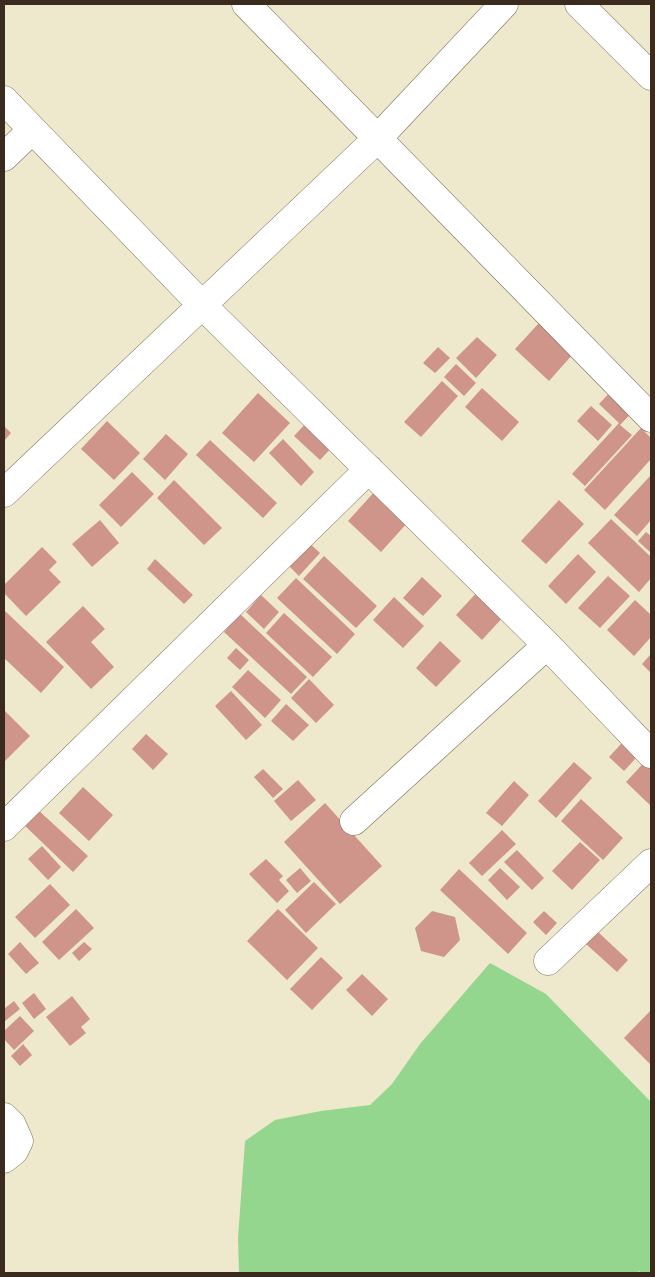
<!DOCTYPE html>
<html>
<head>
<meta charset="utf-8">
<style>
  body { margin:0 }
  #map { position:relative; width:655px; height:1277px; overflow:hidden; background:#eee8cc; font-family:"Libre Caslon Text",serif }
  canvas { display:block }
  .frame { position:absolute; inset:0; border:5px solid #3b2a1e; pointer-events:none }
</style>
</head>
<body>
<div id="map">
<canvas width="655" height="1277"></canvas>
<div class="frame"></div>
</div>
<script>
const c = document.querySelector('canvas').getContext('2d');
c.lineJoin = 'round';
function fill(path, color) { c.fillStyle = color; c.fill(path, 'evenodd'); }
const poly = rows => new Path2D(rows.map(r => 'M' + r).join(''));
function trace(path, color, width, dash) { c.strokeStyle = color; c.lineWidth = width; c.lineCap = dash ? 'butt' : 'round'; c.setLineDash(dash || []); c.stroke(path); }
fill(poly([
  [490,963,546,994,651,1102,651,1273,642,1273,639,1271,637,1273,239,1273,238,1238,245,1141,275,1120,321,1111,370,1105,392,1084,420,1044]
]), '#94d68d');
fill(poly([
  [539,323,573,354,549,381,515,349],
  [477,337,497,355,476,378,456,358],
  [438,347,450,358,435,373,423,363],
  [456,364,476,383,464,396,444,377],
  [442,381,458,396,421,437,404,422],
  [619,383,641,403,620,425,632,435,585,486,572,474,619,423,599,404],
  [482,388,519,422,502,441,465,407],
  [258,393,290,423,254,462,222,433],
  [591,406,612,425,598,441,577,421],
  [107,421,140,453,114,480,81,449],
  [308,421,334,445,320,460,294,436],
  [4,426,11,433,4,441],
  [641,428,651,438,651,459,605,510,584,490],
  [166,434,188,454,165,480,143,459],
  [283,439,314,472,301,486,269,453],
  [210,440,277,503,263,518,196,455],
  [132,472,154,494,121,527,99,505],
  [651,475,651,520,637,536,614,515],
  [174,480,222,528,204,545,157,498],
  [376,490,409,521,381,552,348,521],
  [559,500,584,524,546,564,521,541],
  [611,519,651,557,651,578,639,592,588,543],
  [100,520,119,543,92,567,72,544],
  [646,532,651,536,651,553,638,541],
  [306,540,320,553,299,576,286,563],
  [42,547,57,562,49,570,61,582,26,616,4,593,4,585],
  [578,554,596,572,566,604,548,586],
  [324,556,377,606,356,628,303,579],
  [155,559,193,595,184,604,147,569],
  [608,576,630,596,600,628,578,608],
  [422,577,442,596,423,616,403,598],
  [296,578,355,634,337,654,277,598],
  [479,590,505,615,482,640,456,615],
  [261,595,279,612,264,629,246,612],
  [394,597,424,626,403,648,373,620],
  [635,600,651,615,651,637,634,656,607,630],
  [83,606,105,629,91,642,114,667,91,689,46,642],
  [4,610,64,667,41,693,4,658],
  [284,613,332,657,313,677,266,633],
  [240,614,307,677,291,694,224,632],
  [440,641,461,661,436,687,416,668],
  [236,648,249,660,240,670,227,658],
  [651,654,651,673,642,664],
  [248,670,281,700,265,718,232,687],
  [309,679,334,705,316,723,291,698],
  [231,691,262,725,246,740,215,706],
  [286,704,309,725,293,741,271,721],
  [4,710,30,736,4,762],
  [632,732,647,746,624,771,609,757],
  [146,734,168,754,153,770,132,749],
  [651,755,651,806,626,782],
  [574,762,592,778,556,818,538,801],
  [263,769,283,789,273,798,254,777],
  [298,780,316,800,291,821,274,801],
  [514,781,529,795,502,826,486,813],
  [83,787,113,815,89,841,59,813],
  [581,799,623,838,603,860,561,821],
  [325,803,382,866,340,904,284,842],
  [36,808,88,856,73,872,22,823],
  [502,830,516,844,482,876,469,863],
  [580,842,600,860,572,890,552,871],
  [42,846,61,867,48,880,28,859],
  [517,850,544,878,532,890,504,862],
  [266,859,283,876,279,880,289,891,277,903,249,874],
  [300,868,311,881,297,893,286,880],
  [500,868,520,887,507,900,488,880],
  [459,869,527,933,508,954,440,890],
  [314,882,336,904,306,933,285,910],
  [50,884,70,905,35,938,15,917],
  [76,909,94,928,59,960,42,942],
  [278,909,318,948,287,980,247,941],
  [432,911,455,917,460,940,444,957,421,951,415,928],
  [544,911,557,923,546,935,533,922],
  [598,932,628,960,617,972,586,944],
  [20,942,39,963,26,974,8,954],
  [84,942,92,949,79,961,72,953],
  [321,957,343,978,312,1010,290,989],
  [362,974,388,999,372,1016,346,990],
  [34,993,46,1009,34,1019,22,1003],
  [72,996,90,1019,81,1027,86,1033,70,1046,46,1017],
  [14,1001,20,1009,5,1021,4,1019,4,1009],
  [651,1010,651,1065,624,1038],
  [20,1016,34,1031,14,1050,4,1039,4,1031],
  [23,1044,32,1055,20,1066,11,1056]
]), '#cf948a');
const minor = poly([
  [246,4,651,418],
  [579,4,651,76],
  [4,100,202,305,547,645,651,754],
  [4,157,32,130],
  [4,493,378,138,504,4],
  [354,821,547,645],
  [4,827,369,469],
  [548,961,651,863],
  [4,1117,12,1125,19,1141,14,1151,4,1159]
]);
trace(minor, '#7a6c5b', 29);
trace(minor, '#fff', 28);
</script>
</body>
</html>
